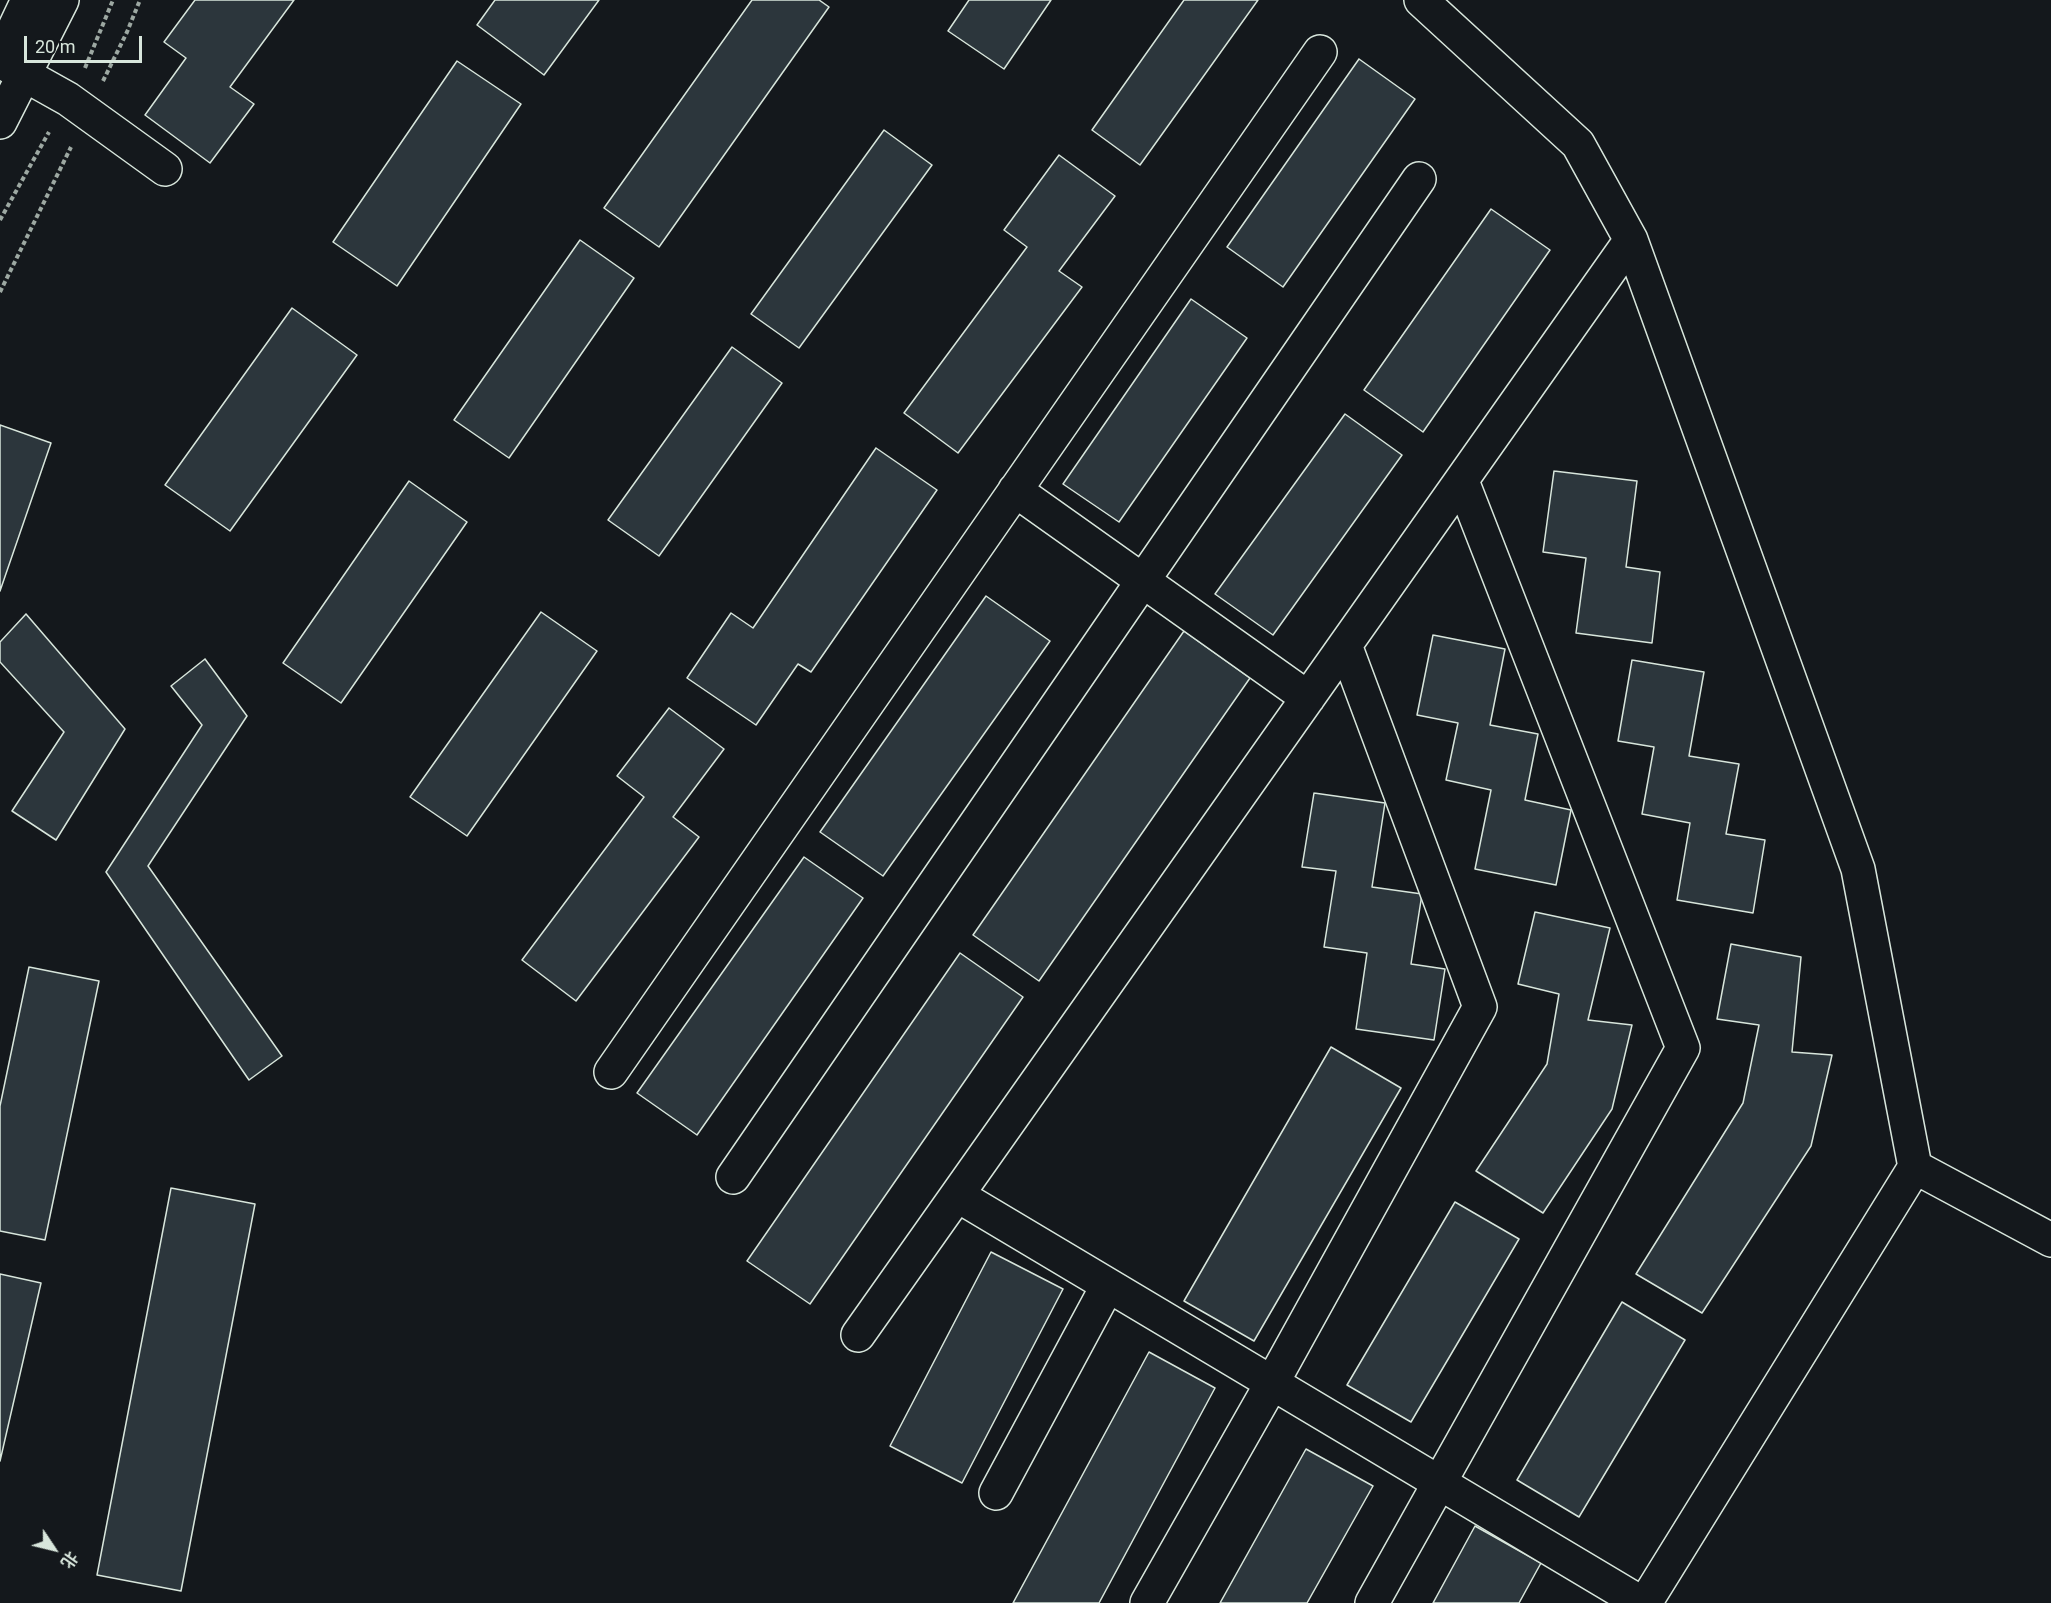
<!DOCTYPE html>
<html>
<head>
<meta charset="utf-8">
<style>
  body { margin:0 }
  #map { position:relative; width:2051px; height:1603px; overflow:hidden; background:#14181c; font-family:Roboto,"Noto Sans SC",sans-serif }
  canvas { display:block }
  .north { position:absolute; left:24px; top:1519px; width:60px; height:60px; -webkit-text-stroke:4px #14181c; paint-order:stroke; rotate:125deg; font-size:16px; font-weight:700; line-height:24px; text-align:center; color:#d8e6dc }
  .north::after { content:''; display:block; margin:auto; width:21px; height:27px; background:#d8e6dc; clip-path:polygon(50% 0,100% 100%,50% 72%,0 100%) }
  .scale { position:absolute; left:24px; top:36px; width:118px; height:27px; box-sizing:border-box; border:3px solid #d8e6dc; border-top:0; padding-left:8px; font-size:18px; line-height:21px; white-space:nowrap; color:#d8e6dc; -webkit-text-stroke:4px #14181c; paint-order:stroke }
</style>
</head>
<body>
<div id="map">
<canvas width="2051" height="1603"></canvas>
<div class="north">北</div>
<div class="scale">20 m</div>
</div>
<script>
const c = document.querySelector('canvas').getContext('2d');
c.lineJoin = 'round';
function fill(path, color) { c.fillStyle = color; c.fill(path, 'evenodd'); }
const poly = rows => new Path2D(rows.map(r => 'M' + r).join(''));
function trace(path, color, width, dash) { c.strokeStyle = color; c.lineWidth = width; c.lineCap = dash ? 'butt' : 'round'; c.setLineDash(dash || []); c.stroke(path); }
const building = poly([
  [195,0,294,0,230,87,254,104,210,163,145,115,186,58,164,42,195,0],
  [495,0,599,0,544,75,477,25,495,0],
  [752,0,819,0,829,7,659,247,604,208,752,0],
  [969,0,1051,0,1004,69,948,31,969,0],
  [1184,0,1258,0,1140,165,1092,130,1184,0],
  [1359,59,1415,99,1283,287,1227,247,1359,59],
  [457,61,521,104,397,286,333,242,457,61],
  [884,130,932,165,799,348,751,314,884,130],
  [1059,155,1115,196,1059,271,1082,287,958,453,904,413,1027,247,1004,230,1059,155],
  [1491,209,1550,250,1423,432,1364,390,1491,209],
  [580,240,634,278,509,458,454,420,580,240],
  [1191,299,1247,338,1119,522,1063,484,1191,299],
  [292,308,357,355,230,531,165,485,292,308],
  [732,347,782,383,659,556,608,520,732,347],
  [1345,414,1402,455,1273,635,1215,594,1345,414],
  [0,425,51,443,0,591,0,425],
  [876,448,937,490,811,672,798,664,756,725,687,678,731,613,753,628,876,448],
  [1554,471,1637,481,1626,567,1660,572,1652,643,1576,633,1586,558,1543,552,1554,471],
  [409,481,467,522,341,703,283,663,409,481],
  [986,596,1050,641,883,876,820,832,986,596],
  [541,612,597,651,467,836,410,797,541,612],
  [26,614,125,729,56,840,12,811,64,732,0,662,0,642,26,614],
  [1184,631,1250,678,1039,981,973,935,1184,631],
  [1433,635,1505,649,1490,725,1538,734,1525,800,1571,810,1556,885,1475,869,1491,790,1446,780,1458,723,1417,715,1433,635],
  [205,659,247,716,148,866,282,1056,249,1080,106,872,202,725,171,686,205,659],
  [1632,660,1704,672,1689,756,1739,764,1726,834,1765,840,1753,913,1677,900,1690,823,1642,814,1654,747,1618,741,1632,660],
  [669,708,724,749,673,817,699,837,576,1001,522,960,644,797,617,776,669,708],
  [1314,793,1385,803,1372,887,1422,894,1411,964,1445,969,1434,1040,1356,1029,1367,953,1324,947,1336,871,1302,867,1314,793],
  [804,857,863,898,697,1135,637,1093,804,857],
  [1535,912,1610,928,1588,1020,1632,1025,1612,1109,1543,1213,1476,1171,1547,1064,1559,994,1518,984,1535,912],
  [1731,944,1801,957,1792,1052,1832,1055,1811,1146,1702,1313,1636,1274,1743,1103,1759,1025,1717,1019,1731,944],
  [960,953,1023,997,810,1304,747,1261,960,953],
  [29,967,99,981,45,1240,0,1231,0,1106,29,967],
  [1331,1047,1401,1088,1254,1341,1184,1301,1331,1047],
  [171,1188,255,1204,181,1591,97,1575,171,1188],
  [1455,1202,1519,1239,1411,1422,1347,1385,1455,1202],
  [991,1252,1063,1289,962,1483,890,1446,991,1252],
  [0,1274,41,1283,0,1461,0,1274],
  [1622,1302,1685,1340,1579,1517,1517,1480,1622,1302],
  [1149,1352,1215,1388,1099,1603,1013,1603,1149,1352],
  [1306,1449,1373,1486,1307,1603,1220,1603,1306,1449],
  [1475,1526,1541,1563,1519,1603,1433,1603,1475,1526]
]);
fill(building, '#2c363c');
trace(building, '#d8e6dc', 1.5);
const minor = poly([
  [1421,0,1578,144,1631,240,1858,869,1915,1167,1645,1603],
  [0,59,28,0],
  [0,61,68,99,165,169],
  [0,122,62,0],
  [1631,240,957,1195,1641,1603],
  [1015,490,1308,698],
  [611,1072,1320,52],
  [1915,1167,2051,1240],
  [733,1177,1419,179],
  [858,1335,957,1195],
  [996,1493,1108,1285],
  [1147,1603,1272,1383,1480,1007,1345,645],
  [1372,1603,1683,1048,1462,481]
]);
trace(minor, '#d8e6dc', 36);
trace(poly([
  [85,68,113,0],
  [103,81,127,32,140,0],
  [0,220,49,132],
  [0,292,71,147]
]), '#9da8a2', 4, [4.5, 3]);
trace(minor, '#14181c', 33);
</script>
</body>
</html>
